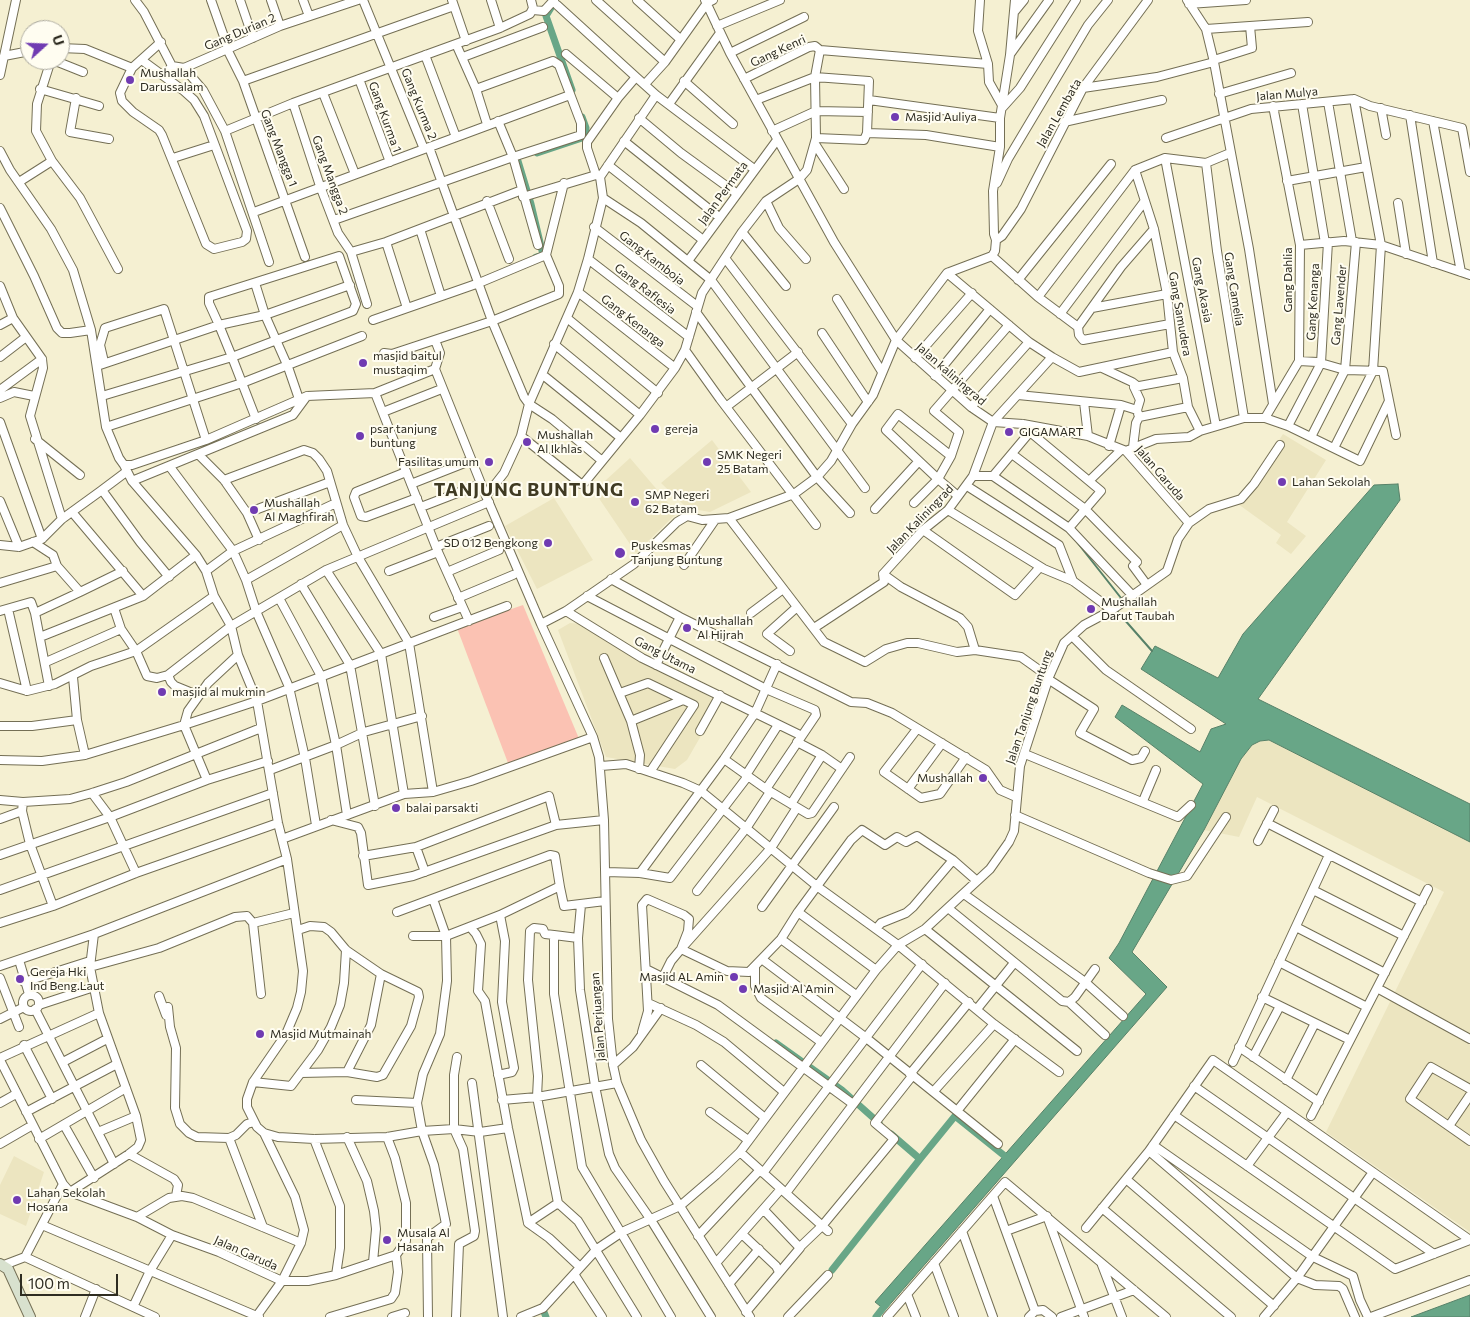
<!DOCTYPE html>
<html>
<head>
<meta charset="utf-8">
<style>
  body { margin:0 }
  #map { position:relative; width:1470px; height:1317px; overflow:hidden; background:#f5f0d2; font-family:Commissioner,sans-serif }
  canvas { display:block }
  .north { position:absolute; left:20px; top:20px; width:50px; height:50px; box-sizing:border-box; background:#fffdf1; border:1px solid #aba99e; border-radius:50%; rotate:70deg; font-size:14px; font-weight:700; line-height:20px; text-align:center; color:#2e2c21 }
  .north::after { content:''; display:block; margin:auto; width:18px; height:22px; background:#703bb2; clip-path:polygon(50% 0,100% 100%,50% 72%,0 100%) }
  .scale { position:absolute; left:20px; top:1274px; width:98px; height:22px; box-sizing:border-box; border:2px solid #2e2c21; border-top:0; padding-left:6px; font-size:15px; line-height:18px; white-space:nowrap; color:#2e2c21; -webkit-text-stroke:4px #fffdf1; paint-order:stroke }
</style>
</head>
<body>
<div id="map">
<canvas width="1470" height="1317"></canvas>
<div class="north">U</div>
<div class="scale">100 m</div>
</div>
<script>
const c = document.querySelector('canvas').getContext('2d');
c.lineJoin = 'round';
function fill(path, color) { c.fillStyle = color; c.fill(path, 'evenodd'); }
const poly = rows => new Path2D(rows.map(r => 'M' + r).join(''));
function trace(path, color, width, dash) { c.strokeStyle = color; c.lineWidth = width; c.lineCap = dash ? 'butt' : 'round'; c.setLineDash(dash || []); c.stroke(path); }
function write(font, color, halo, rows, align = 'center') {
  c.font = font + ' Commissioner,sans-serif'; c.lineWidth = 4; c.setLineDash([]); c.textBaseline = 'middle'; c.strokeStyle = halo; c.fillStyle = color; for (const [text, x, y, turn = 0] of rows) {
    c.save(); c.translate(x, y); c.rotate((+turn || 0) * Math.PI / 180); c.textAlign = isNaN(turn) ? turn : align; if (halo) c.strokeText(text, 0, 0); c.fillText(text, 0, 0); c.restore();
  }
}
fill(poly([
  [1283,434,1326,460,1287,522,1306,536,1291,554,1276,543,1281,535,1238,504],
  [712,440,751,492,710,512,687,508,661,483],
  [630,458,677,513,636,553,594,491],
  [554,498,593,560,537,589,505,526],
  [570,623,583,624,720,703,687,760,675,769,606,757,558,630],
  [1269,740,1470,842,1470,1232,1326,1132,1444,892,1257,797,1239,837,1204,830,1241,759,1252,745,1260,741],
  [14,1156,44,1172,26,1226,0,1214,0,1185]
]), '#ece5c0');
fill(poly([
  [523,605,580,741,508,763,457,628]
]), '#fbc2b3');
const water = poly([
  [1398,484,1400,500,1258,699,1470,804,1470,842,1269,740,1260,741,1252,745,1241,759,1204,830,1132,952,1167,987,885,1310,875,1302,1146,994,1109,958,1119,943,1203,784,1115,717,1122,705,1200,752,1211,729,1226,724,1141,669,1155,646,1218,678,1243,634,1374,485,1398,484],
  [1470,1295,1470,1317,1411,1317,1470,1295]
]);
fill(water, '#68a687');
trace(water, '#578168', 1);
trace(poly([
  [1069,532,1121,598,1112,605],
  [1116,610,1152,651]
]), '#578168', 2);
trace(poly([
  [554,3,546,16,572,90],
  [537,153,585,137,586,128,582,117],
  [518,161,531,204,543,255,536,257],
  [776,1043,842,1090,879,1123],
  [920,1159,955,1116,1006,1157],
  [832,1270,920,1159,891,1134],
  [544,1312,546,1317],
  [876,1317,887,1303]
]), '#68a687', 7);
const street = poly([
  [135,0,144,12,172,66],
  [211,0,228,48],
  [240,0,253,38],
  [271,0,280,26],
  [303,0,309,16],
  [363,0,424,149],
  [452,0,466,41],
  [491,0,500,28],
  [596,0,665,62],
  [637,0,680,39],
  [705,0,730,53,834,242,896,340,971,407,993,422],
  [980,0,978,31,988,64,989,82,1003,107,1020,88,1076,0],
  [1187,0,1206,29,1214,62,1249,249,1273,404],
  [1189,4,1246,0],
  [533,10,544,11,554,0],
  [1015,11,1024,0],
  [717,26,780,0],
  [1206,29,1308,22],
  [456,44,476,89,487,124],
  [60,48,85,49,132,68,161,42],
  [227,49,243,81,305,257],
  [820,50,988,64],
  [730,53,804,17],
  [1011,53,1049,0],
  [566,54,618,98],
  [425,55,456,137],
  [4,56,30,51],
  [463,57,543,27],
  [51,60,37,104,36,131,52,161,80,198,118,269],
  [53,60,83,72],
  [1214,60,1252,48,1250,26],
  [132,68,120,93,122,101,133,112,159,130,162,135,206,244,214,249,242,242,246,239,247,231,204,116,194,100,184,91,143,61],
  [184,68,203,90,225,131,269,262],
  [0,75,16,0],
  [164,76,172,66,184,68,280,26,358,0],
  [359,79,390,162],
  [744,79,809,47,815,46,820,50],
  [243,81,454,6],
  [684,81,733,124],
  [645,84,665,62,707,3,713,0],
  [1083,88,1157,77,1214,62],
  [40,89,99,106],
  [476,89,553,61,559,65,581,123,581,135,513,157,538,245],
  [323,93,355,174],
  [1219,94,1291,73],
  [656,95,754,169],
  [76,98,70,132,109,139],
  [756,100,815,77,869,81,867,133,864,140,816,138],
  [869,100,1000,118],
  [1328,102,1352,241],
  [293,103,320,186,338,233,351,252,367,304],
  [669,104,720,33],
  [1302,104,1325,243],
  [1381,108,1386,135],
  [1410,115,1433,263],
  [639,118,681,153,736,193],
  [1433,121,1461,272],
  [1064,122,1162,100],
  [225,131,293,103,500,28,530,14,533,8,531,0],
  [772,131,816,111,868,112],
  [867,133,926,135,1000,147],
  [1166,138,1251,109,1354,99,1370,106,1462,128,1470,172],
  [624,141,719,217],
  [815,144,844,189],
  [429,147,492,321,524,397,529,404,552,419,601,460],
  [0,151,10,170,51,229,73,270,91,330,106,427,119,458,124,465],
  [173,158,214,145],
  [1165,158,1216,426],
  [1206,163,1217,251,1244,418],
  [608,165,703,240],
  [1135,170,1154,229,1167,294,1173,352,1183,378,1188,407,1200,431],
  [1135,170,1165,158,1206,163,1230,153],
  [600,177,656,95,636,77],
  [1287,181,1366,167],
  [19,182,52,161],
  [997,183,1008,159,1088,25,1108,0],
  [523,197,596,175],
  [603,198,641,223,711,280,865,488],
  [487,201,509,259],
  [766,201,779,228,806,259],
  [1398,203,1406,254],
  [0,208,34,276,57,328,62,333,70,333,91,330],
  [254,212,570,95],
  [334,220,513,157,498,121],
  [594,227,697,306],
  [420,229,441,296],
  [742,232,786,286],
  [996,240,1002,236,1021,209,1083,88,1148,0],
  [386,242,407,308],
  [1300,245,1344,241,1381,245,1470,275],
  [351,252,386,242,522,190],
  [992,256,1038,297,1078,327,1079,335,1083,340,1170,324],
  [725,258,852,424],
  [588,259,689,337],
  [688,261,777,140],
  [1018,280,1111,164],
  [255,283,265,315,288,367,299,399],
  [0,286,13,318,42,359,43,368,30,416,62,519],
  [578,292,675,368],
  [1038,297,1135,170],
  [837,299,882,372],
  [1092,308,1167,294],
  [696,312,817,477,850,513],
  [1060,314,1144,202],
  [567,318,658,393],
  [373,320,479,283,546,255],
  [0,325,13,318],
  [1078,327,1121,267,1154,229],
  [822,333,868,402],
  [435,340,440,353,435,369],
  [554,344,640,415],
  [685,350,720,399,816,525],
  [384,353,392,354,492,321,559,294,559,286,546,255,564,183],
  [0,357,26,337],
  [1052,357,1079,372,1173,352],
  [915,358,972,293],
  [1299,361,1317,362,1345,370,1383,371,1396,435],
  [104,362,100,345,105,328,164,309,206,440],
  [97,366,219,325,265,315,350,285],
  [1102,368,1132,382,1136,385,1134,387,1183,378],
  [543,375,621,438],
  [935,376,990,309],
  [0,390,42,359],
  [375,393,438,552,469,621],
  [1018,395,1121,405,1137,410],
  [102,396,232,357,353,311,356,304,339,256,209,297,209,303,219,325,232,357,256,419],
  [0,398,14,392,34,396],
  [1084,402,1088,436],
  [726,407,798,352],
  [971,407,1029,342],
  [383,412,439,390],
  [1139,417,1188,407],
  [1265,418,1299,361,1300,245,1273,106],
  [0,422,42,539],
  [993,422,1023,424,1088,436,1126,451,1189,523],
  [1023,424,1030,432,1101,491,1069,528],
  [1288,426,1321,363,1328,242],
  [106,427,242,383,362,336],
  [521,436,581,484,585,482,640,415,675,368,685,350,702,293,742,232,766,201,799,179,807,170,816,138,815,77,820,50],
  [1311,437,1345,370,1356,242],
  [35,439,80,475],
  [1109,446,1121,405],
  [1133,447,1136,423,1139,417,1137,410,1140,400,1134,387],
  [1334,448,1373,371,1381,245,1354,99],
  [1126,451,1156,439,1189,437,1200,431,1244,418,1265,418,1288,426,1360,461,1389,401],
  [1012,454,1085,509,1137,562,1133,566,1147,585],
  [199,455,224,480,247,513,259,540],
  [170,467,233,551,246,580,256,611,289,687,305,758,316,825],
  [406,472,356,492,354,497,361,516,366,517,417,498],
  [973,476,993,476,1030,432],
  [993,476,1069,528,1132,595],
  [224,480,304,450,313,453,319,459,327,471,343,525,358,557,409,643,433,792],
  [132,481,293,415,307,396],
  [1089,481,1121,450],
  [411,484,467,462],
  [967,486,1059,545,1073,581],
  [102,490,126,472],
  [486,496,504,473,521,436,529,404,578,292,588,259,603,198,600,177,596,175,587,148,587,142,618,98,636,77,557,5],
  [958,496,938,479,951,456,959,432,934,411,1009,325],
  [0,501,19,547],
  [914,503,938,479,886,430,898,414,951,456],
  [421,507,478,485],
  [875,509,919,461],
  [948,510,1044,569,1073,581,1112,610],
  [72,512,143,596],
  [247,513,330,482],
  [729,518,824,642,865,662,886,649,907,643,918,643,957,652,975,650],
  [923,530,1015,595,1040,567],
  [0,545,19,547,42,539,62,519,102,490,140,542,169,577],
  [436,547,489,526],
  [684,565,715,520],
  [57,566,80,592,123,571],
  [326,570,381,654,404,794],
  [206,571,233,551,336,503],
  [389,571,438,552],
  [447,572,499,550],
  [883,574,923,530,948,510,973,476,993,422,1052,357,1029,342,947,273],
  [883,574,901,587,960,618,968,627,975,650,1021,657,1049,677],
  [611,579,680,617,851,702,867,703,892,713,986,770,1000,790,1016,797],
  [246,580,343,525],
  [0,583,57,566,53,555,33,542],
  [301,584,350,665,375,806],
  [587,596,766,689,815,710,816,715,766,789],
  [279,598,321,676,336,745,347,815],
  [458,598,513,575],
  [114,608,121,629,136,651,147,676,157,678,168,675,231,626,326,570,489,502],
  [8,609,27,691],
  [0,611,31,602,35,613,80,592],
  [566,611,642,658,800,735],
  [35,613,49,686],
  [751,613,783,589],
  [434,617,462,607],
  [541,624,566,611,634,564,677,522,687,516,702,520,729,518,794,494,817,477,831,461,852,424,873,395,896,340,947,273,992,256,995,251,996,240,994,234,993,191,1000,147,1000,118,1010,55,1015,0],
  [814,628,884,582,883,574],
  [1072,636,1106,670,1191,729],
  [40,637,143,596,196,555],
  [790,651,767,634,797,607],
  [604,658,631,721,640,755,639,769],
  [46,662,121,629],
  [656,665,680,617],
  [168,675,171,682,175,686,197,695],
  [73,677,77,720,85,755],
  [1048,679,1094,709,1080,733,1132,760,1141,758,1145,751],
  [0,683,27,691,55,684,91,666,136,651,214,596],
  [620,693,648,683,694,705,650,772],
  [631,721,683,700],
  [0,726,32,726,77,720],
  [917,729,884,772,921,798,940,794,966,757],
  [700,731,720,695],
  [797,742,822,755,842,769],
  [1025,754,1178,817,1191,805],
  [724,759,766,789,808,814,812,813,850,757],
  [0,760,42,761,85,755,184,725,257,701,507,606],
  [601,766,626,764,683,783,701,791,818,887,898,945,994,1024,1059,1072],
  [270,770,336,745,364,732,422,716],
  [746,775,778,725],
  [207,780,184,725,188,711,208,683,238,655],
  [908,789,942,743],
  [92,793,110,817,136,873],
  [0,800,23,802,70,799,92,793,126,782,261,728],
  [1143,801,1156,770],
  [23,802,22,811,30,844,53,906],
  [791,804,822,755],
  [1015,815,1149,873,1171,880,1187,876,1226,817],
  [0,819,22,811],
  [331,820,358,827,361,833,368,885,413,876,556,825],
  [1267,823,1422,902],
  [282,839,404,794,433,792,471,781,593,737],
  [1258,841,1274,810],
  [416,847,425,872],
  [0,855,110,817,207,780,268,761],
  [363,856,416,847,549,796,556,825,604,820],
  [606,872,640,873,670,878,748,776],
  [640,873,724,759,755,713,777,664],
  [0,890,273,793],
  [1313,890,1404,936],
  [697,891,747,827,770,792],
  [964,894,1085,982,1123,1016],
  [581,905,578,938,554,935,554,994,582,1167,671,1317],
  [762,907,834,807],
  [948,908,1062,1001,1069,1002,1105,1035],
  [397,912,550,855,555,856,560,887],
  [798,912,876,970],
  [0,923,53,906,136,873,278,823],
  [253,923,261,994],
  [470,927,476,934,481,944,478,991,485,1001,508,1128,528,1223,549,1238,580,1267],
  [1296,927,1385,973],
  [876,929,881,923,906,913,913,907,953,860],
  [925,929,1077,1051],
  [298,930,310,926,324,927,331,932,346,950,381,974,371,1025,347,1072,301,1073],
  [554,935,545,934,543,929,534,928,530,931,528,980,538,1076,537,1097,558,1203,578,1221,637,1317],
  [413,936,446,936,500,915,556,888,560,887,564,906,605,901],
  [578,938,580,990,595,1086,609,1154,615,1168,651,1220,711,1317],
  [781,939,856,995],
  [19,960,29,994],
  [763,960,865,1037,998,1144],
  [1279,962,1367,1007],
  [0,966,94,934,287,859],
  [90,967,159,948,235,917,247,916,253,923,294,913],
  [755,968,755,986,761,998,821,1042],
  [646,969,718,1005,853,1104],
  [663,977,671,961,681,949,771,848,796,809],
  [0,978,19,1027],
  [24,982,90,961],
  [1377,988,1470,1039],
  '23 1003a8 8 0 1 1 16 0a8 8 0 1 1-16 0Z',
  [159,996,166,1015],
  [1262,997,1350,1040],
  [1069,1002,1075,997,1095,969],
  [648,1003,696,1025,724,1042,784,1092],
  [39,1005,94,987],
  [168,1007,170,1027,176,1048,175,1108,180,1124,189,1133,197,1137,229,1138,236,1135,247,1124,254,1122],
  [35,1009,114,1164],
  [977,1009,1014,963],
  [0,1019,24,1007],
  [642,1032,648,1011,642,905,647,899,684,915,689,919,688,931,681,949,727,971,749,972,781,939,798,912,851,840,862,830,885,845,897,837,906,842,917,836,953,860,977,881],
  [24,1045,52,1099],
  [1239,1047,1319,1102],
  [1253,1057,1280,1006],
  [0,1058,99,1013],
  [0,1060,63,1184,25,1257,4,1265],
  [63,1062,107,1039],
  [1233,1062,1329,855],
  [613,1065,633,1047,661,1008],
  [701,1065,765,1118],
  [347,1072,377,1077,383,1075,411,1026,419,997,418,992,381,974],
  [910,1074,969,1002],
  [498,1075,512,1072,514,1068,502,1002,505,941,500,915],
  [1286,1080,1315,1023],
  [253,1082,291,1086,318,1050,331,1027,340,1005,344,983,346,950],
  [472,1083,503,1317],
  [1194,1086,1434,1254],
  [1470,1089,1431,1067,1410,1099,1470,1141],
  [934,1091,994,1024],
  [356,1100,417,1103,422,1131,434,1165,446,1224,427,1238,428,1317],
  [502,1100,537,1097,617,1083],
  [0,1103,16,1094],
  [417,1103,423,1074,440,1034,447,981,446,936,433,899],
  [957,1111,1015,1039],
  [26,1112,117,1064],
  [710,1112,748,1140],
  [1174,1115,1395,1269,1470,1240],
  [1311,1116,1428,889],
  [64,1125,94,1178],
  [1449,1126,1470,1095],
  [508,1128,480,1132,454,1129,422,1131,387,1137,314,1139,278,1137,264,1133,257,1127,247,1107,247,1099,253,1082,286,1034,297,1008,301,992,303,971,287,859,278,823,257,701,238,655,231,626,214,596,206,571,196,555,132,481,124,465,132,465,206,440,307,396,375,393,435,369,486,496,541,624,593,737,599,757,604,820,608,1019,613,1065,617,1083,641,1140,664,1181,750,1317],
  [98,1132,136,1116],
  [347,1137,367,1181,374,1211,376,1229,373,1262],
  [229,1138,263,1227],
  [39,1139,126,1088],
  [314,1139,340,1206,340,1248,336,1275],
  [0,1144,31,1126],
  [1153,1145,1313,1257,1353,1276,1360,1300,1368,1317],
  [1149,1151,1297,1278,1315,1285,1339,1286,1343,1289,1355,1317],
  [740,1152,828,1231],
  [129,1154,174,1179,178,1185,176,1196],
  [1247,1166,1287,1112],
  [763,1173,922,964],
  [1126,1179,1274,1306],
  [63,1184,70,1192,137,1217,172,1235,219,1252,282,1281,308,1281,336,1275,396,1255,406,1241,406,1203,395,1158,387,1137],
  [70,1192,129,1154,138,1147,141,1140,136,1116,99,1013,90,967,94,934],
  [786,1193,945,983],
  [993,1196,1035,1311],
  [1102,1208,1231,1317],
  [137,1217,169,1198,182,1196,193,1198,301,1243],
  [528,1223,558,1203],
  [42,1225,259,1317],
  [1086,1228,1149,1151,1213,1060,1470,1240],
  [962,1231,993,1317],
  [1006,1231,1047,1216,1084,1317],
  [742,1234,776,1266,779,1272],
  [698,1236,759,1171],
  [800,1247,822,1226,894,1139,875,1123,913,1075],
  [25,1257,155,1317],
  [716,1263,781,1189],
  [934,1263,954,1317],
  [1102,1265,1122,1317],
  [574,1274,602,1317],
  [729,1284,759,1249],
  [907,1294,916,1317],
  [133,1307,150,1271,172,1235],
  [746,1312,800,1248,764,1210],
  [85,1317,96,1289],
  [256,1317,282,1281,301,1243,304,1230,295,1197,264,1133],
  [330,1317,391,1299,395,1293,398,1272,396,1255],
  [392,1317,405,1313],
  [456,1317,459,1244,474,1236,475,1231,463,1149,454,1129,454,1075,457,1057],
  [521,1317,543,1308,597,1249,622,1232,680,1206,716,1175,740,1152,876,970,898,945,925,929,990,869,1009,842,1014,831,1020,766,1049,677,1064,643,1084,625,1112,610,1167,571,1178,539,1189,523,1209,509,1241,499,1254,484,1280,445],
  [788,1317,828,1275],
  [887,1317,1005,1182,1166,1317],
  [1029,1317,1035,1311,1043,1310,1052,1317],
  [1061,1317,1134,1290],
  [1264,1317,1297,1278,1373,1172],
  [1371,1317,1470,1280]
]);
const secondary = poly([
  [0,1264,8,1269,30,1317]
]);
trace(street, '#746f55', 10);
trace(secondary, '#746f55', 12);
trace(street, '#fff', 8);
trace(secondary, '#d8e1ce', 10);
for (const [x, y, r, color] of [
  [130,80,5,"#703bb2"],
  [895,117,5,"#703bb2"],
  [363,363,5,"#703bb2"],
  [655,429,5,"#703bb2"],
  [1009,432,5,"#703bb2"],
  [360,436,5,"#703bb2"],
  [527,442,5,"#703bb2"],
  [489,462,5,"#703bb2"],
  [707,462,5,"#703bb2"],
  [1282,482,5,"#703bb2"],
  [635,502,5,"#703bb2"],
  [254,510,5,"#703bb2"],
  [548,543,5,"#703bb2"],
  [620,553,6,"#703bb2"],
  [1091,609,5,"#703bb2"],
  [687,628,5,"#703bb2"],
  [162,692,5,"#703bb2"],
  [983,778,5,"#703bb2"],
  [396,808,5,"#703bb2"],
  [734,977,5,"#703bb2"],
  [20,979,5,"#703bb2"],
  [743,989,5,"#703bb2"],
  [260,1034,5,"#703bb2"],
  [17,1200,5,"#703bb2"],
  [387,1240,5,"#703bb2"]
]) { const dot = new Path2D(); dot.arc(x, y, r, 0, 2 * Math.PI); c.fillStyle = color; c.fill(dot); trace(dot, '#fffdf1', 2); }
write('12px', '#2e2c21', '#fffdf1', [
  ["Gang Durian 2",240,32,-23],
  ["Gang Kenri",778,51,-25],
  ["Jalan Mulya",1287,94,-5],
  ["Gang Kurma 2",419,104,68],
  ["Jalan Lembata",1059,113,-60],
  ["Gang Kurma 1",385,117,70],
  ["Gang Mangga 1",279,148,69],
  ["Gang Mangga 2",330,175,70],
  ["Jalan Permata",723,193,-54],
  ["Gang Kamboja",652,258,38],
  ["Gang Dahlia",1288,280,-90],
  ["Gang Raflesia",645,289,38],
  ["Gang Camelia",1234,289,81],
  ["Gang Akasia",1202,290,79],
  ["Gang Kenanga",1313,302,-87],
  ["Gang Lavender",1339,305,-85],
  ["Gang Samudera",1180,314,80],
  ["Gang Kenanga",633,321,38],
  ["Jalan kaliningrad",951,374,41],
  ["Jalan Garuda",1160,473,49],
  ["Jalan Kaliningrad",920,519,-46],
  ["Gang Utama",665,655,27],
  ["Jalan Tanjung Buntung",1029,707,-71],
  ["Jalan Perjuangan",598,1017,-94],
  ["Jalan Garuda",246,1253,24]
]);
write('12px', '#2e2c21', '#fffdf1', [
  ["Mushallah",140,73],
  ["Darussalam",140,87],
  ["Masjid Auliya",905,117],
  ["masjid baitul",373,356],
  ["mustaqim",373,370],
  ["psar tanjung",370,429],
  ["buntung",370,443],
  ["gereja",665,429],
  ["GIGAMART",1019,432],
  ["Mushallah",537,435],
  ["Al Ikhlas",537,449],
  ["SMK Negeri",717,455],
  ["25 Batam",717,469],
  ["Fasilitas umum",479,462,"right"],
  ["Lahan Sekolah",1292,482],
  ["SMP Negeri",645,495],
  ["62 Batam",645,509],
  ["Mushallah",264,503],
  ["Al Maghfirah",264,517],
  ["SD 012 Bengkong",538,543,"right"],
  ["Puskesmas",631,546],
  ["Tanjung Buntung",631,560],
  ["Mushallah",1101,602],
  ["Darut Taubah",1101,616],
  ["Mushallah",697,621],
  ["Al Hijrah",697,635],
  ["masjid al mukmin",172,692],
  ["Mushallah",973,778,"right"],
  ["balai parsakti",406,808],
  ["Gereja Hki",30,972],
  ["Ind Beng.Laut",30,986],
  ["Masjid AL Amin",724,977,"right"],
  ["Masjid Al Amin",753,989],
  ["Masjid Mutmainah",270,1034],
  ["Lahan Sekolah",27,1193],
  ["Hosana",27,1207],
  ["Musala Al",397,1233],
  ["Hasanah",397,1247]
], 'left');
c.letterSpacing = '1px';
write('bold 18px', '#403b23', '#fffdf1', [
  ["TANJUNG BUNTUNG",529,490]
]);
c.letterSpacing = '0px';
</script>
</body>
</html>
